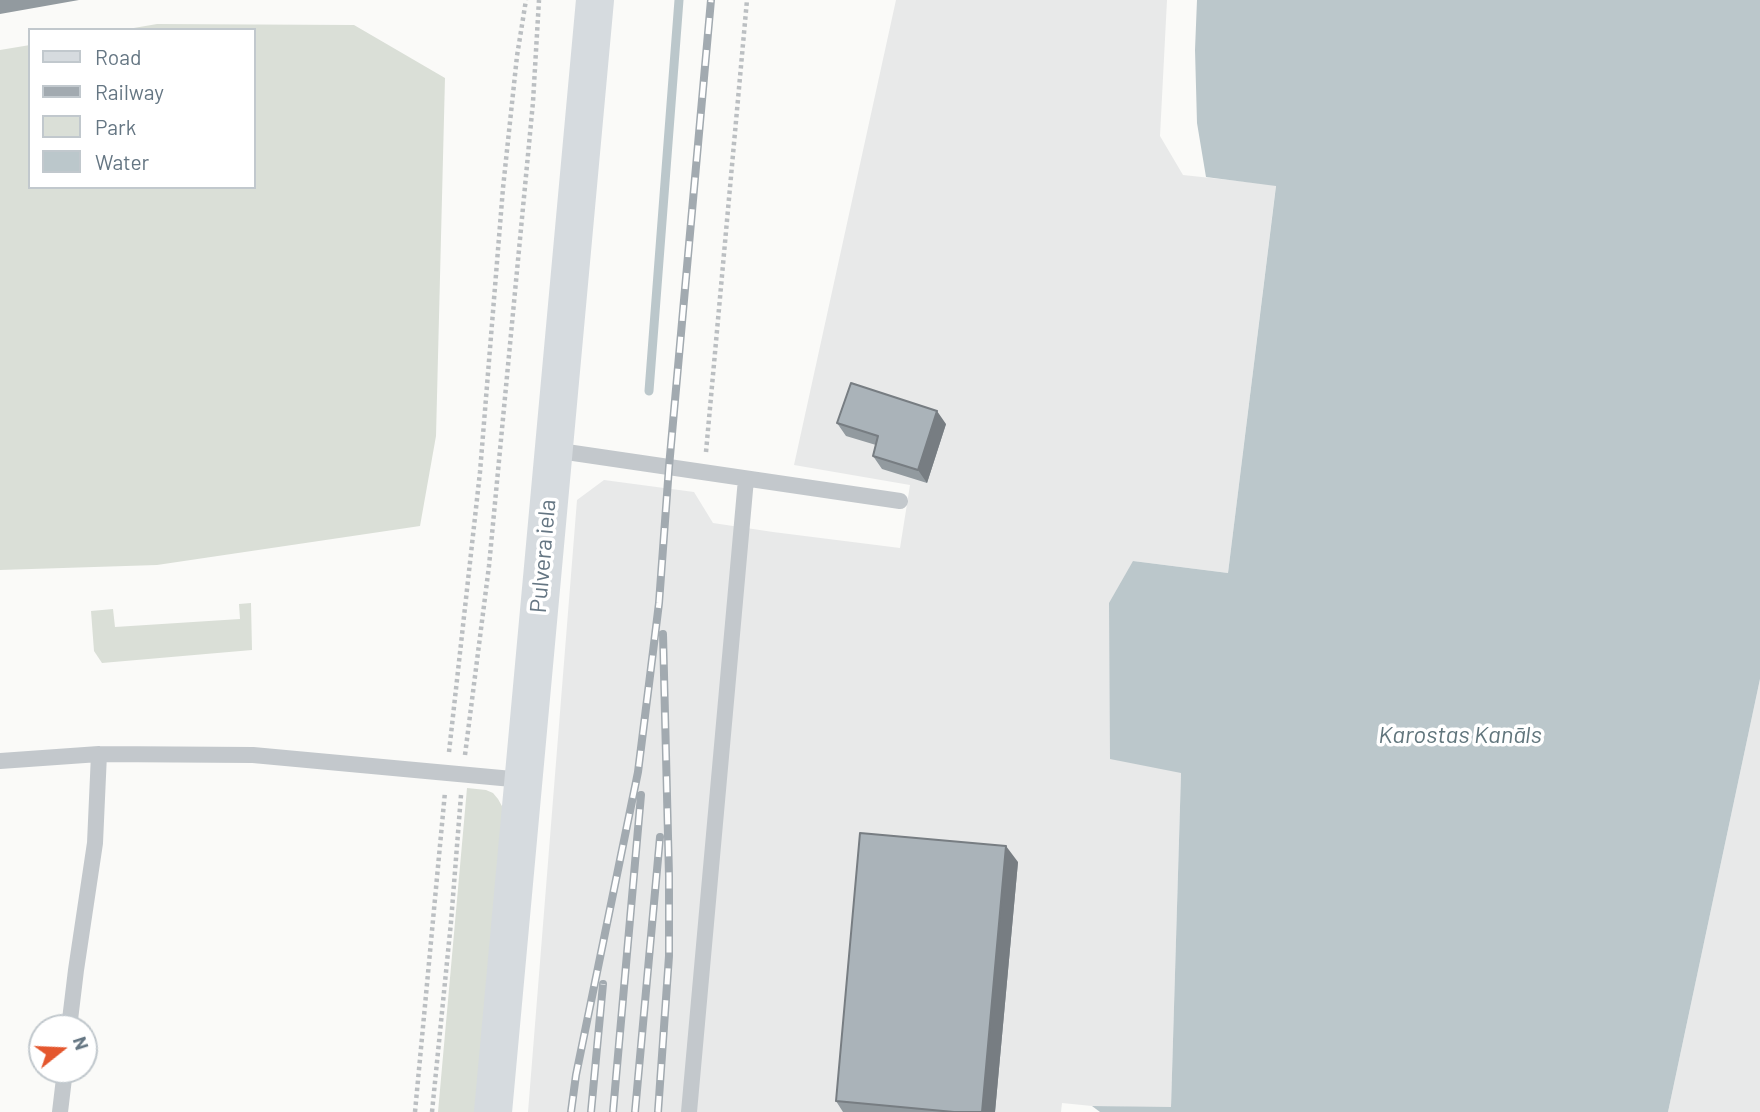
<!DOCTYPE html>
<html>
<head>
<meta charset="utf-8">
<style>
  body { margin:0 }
  #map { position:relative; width:1760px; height:1112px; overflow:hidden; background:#fafaf8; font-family:Barlow,sans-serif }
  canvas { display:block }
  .legend { position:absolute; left:28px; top:28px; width:228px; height:161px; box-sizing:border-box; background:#fff; border:2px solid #c1c8cd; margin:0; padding:9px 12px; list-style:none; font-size:21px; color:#657683 }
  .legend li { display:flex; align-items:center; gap:14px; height:35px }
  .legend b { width:35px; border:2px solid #c1c8cd }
  .north { position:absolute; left:28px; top:1014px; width:70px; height:70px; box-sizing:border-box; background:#fff; border:2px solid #c1c8cd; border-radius:50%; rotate:72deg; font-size:19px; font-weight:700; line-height:28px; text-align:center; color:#657683 }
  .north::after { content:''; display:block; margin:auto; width:24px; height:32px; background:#e4572e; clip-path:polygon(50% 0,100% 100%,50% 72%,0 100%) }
</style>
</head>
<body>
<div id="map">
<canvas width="1760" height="1112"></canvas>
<ul class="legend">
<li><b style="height:9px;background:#d6dbdf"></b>Road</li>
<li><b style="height:9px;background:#a2aab0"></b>Railway</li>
<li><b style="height:19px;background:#dadfd7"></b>Park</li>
<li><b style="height:19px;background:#bbc7cb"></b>Water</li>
</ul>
<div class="north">N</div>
</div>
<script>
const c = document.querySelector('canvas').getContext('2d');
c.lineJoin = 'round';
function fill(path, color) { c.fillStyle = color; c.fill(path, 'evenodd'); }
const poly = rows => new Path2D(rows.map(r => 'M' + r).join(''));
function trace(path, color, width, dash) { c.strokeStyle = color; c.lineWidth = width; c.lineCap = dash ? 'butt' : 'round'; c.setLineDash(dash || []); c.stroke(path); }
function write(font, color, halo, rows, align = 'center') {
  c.font = font + ' Barlow,sans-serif'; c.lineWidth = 7; c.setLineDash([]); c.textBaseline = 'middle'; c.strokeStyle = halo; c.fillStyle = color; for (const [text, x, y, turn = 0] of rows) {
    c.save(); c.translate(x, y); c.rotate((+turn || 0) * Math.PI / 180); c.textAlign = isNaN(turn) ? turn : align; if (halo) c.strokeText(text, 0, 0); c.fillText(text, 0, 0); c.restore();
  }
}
fill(poly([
  [896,0,1167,0,1160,136,1183,175,1276,185,1228,573,1133,561,1181,773,1171,1108,1092,1106,1062,1103,1061,1112,528,1112,577,500,604,480,694,492,713,523,773,532,900,548,910,485,794,465],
  [1760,679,1760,1112,1668,1112]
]), '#e8e9e9');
fill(poly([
  [157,24,354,25,445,78,436,436,420,526,157,565,0,570,0,50,30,45,30,187,254,187,254,30,122,30],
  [251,603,252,650,102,663,94,651,91,611,113,609,115,627,240,619,239,604],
  [467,788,486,790,493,793,498,799,503,808,475,1112,438,1112]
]), '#dadfd7');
fill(poly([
  [1197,0,1760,0,1760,679,1668,1112,1100,1112,1092,1106,1171,1107,1181,773,1110,759,1109,603,1133,561,1228,573,1276,186,1206,177,1197,123,1195,50]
]), '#bbc7cb');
trace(poly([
  [649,391,679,0]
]), '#bbc7cb', 9);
trace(poly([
  [706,452,747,0],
  [449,752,480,472,503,188,517,56,526,0],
  [465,755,489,566,533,102,539,0],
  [415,1112,445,792],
  [432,1112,451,922,461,795]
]), '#bbbfc2', 4.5, [3.5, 3.5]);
trace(poly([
  [553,450,900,501],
  [0,761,99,754,253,755,523,780],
  [69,1028,76,970,95,843,99,754],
  [60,1112,65,1070],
  [689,1112,746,479]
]), '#c3c8cc', 16);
trace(poly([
  [493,1112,595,0]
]), '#d6dbdf', 38);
const rail = poly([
  [571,1112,576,1075,638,772,650,676,659,603,669,467,711,0],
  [591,1112,603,984],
  [613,1112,641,795],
  [635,1112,660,837],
  [658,1112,669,956,669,876,663,634]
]);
trace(rail, '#a2aab0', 8);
trace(rail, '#fff', 5, [16]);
fill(poly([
  [0,0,79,0,0,14],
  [837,423,946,424,927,483,882,469,873,456,876,445,846,436],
  [1018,862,995,1112,843,1112,836,1101]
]), '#929a9f');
fill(poly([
  [937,411,946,424,927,483,918,470],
  [1006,846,1018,862,995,1112,982,1112]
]), '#777d82');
const building = poly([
  [851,383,937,411,918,470,873,456,878,436,837,423,851,383],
  [860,833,1006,846,982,1112,954,1112,836,1101,860,833]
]);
fill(building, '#aab3b9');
trace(building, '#777d82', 2);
write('23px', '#657683', '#fff', [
  ["Pulvera iela",543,556,-85]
]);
write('italic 24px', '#60757c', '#fff', [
  ["Karostas Kanāls",1460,735]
]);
</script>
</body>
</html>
